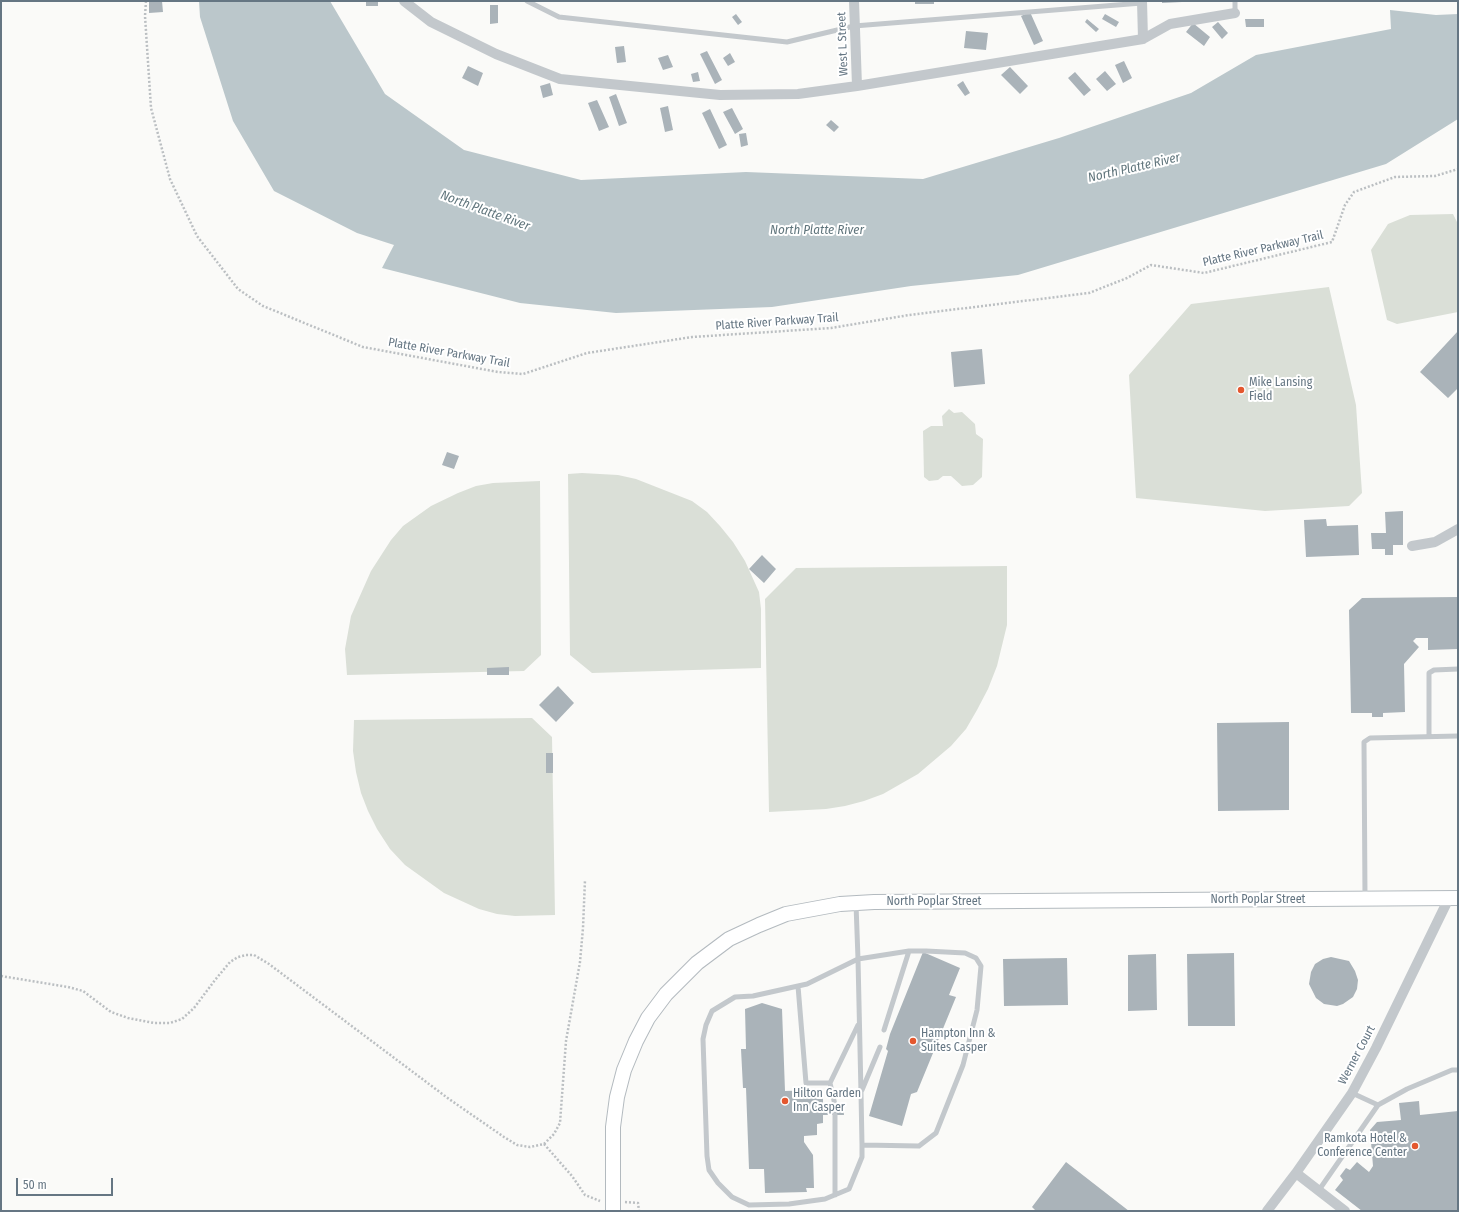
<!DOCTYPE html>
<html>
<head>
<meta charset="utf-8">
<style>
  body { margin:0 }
  #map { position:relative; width:1459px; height:1212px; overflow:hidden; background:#fafaf8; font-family:"Fira Sans Condensed",sans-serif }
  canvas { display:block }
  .frame { position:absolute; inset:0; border:2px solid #657683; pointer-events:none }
  .scale { position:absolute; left:16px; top:1178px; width:97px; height:18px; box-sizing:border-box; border:2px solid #657683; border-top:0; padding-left:5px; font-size:12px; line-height:14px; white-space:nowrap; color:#657683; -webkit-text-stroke:3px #fff; paint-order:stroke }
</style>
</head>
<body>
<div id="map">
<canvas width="1459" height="1212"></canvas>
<div class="frame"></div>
<div class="scale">50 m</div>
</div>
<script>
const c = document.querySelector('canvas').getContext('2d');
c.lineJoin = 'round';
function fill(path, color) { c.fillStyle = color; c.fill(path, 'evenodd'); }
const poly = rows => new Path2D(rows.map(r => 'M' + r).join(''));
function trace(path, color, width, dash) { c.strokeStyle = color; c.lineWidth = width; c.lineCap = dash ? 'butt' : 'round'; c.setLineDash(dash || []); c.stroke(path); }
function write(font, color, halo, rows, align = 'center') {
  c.font = font + ' "Fira Sans Condensed",sans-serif'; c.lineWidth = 4; c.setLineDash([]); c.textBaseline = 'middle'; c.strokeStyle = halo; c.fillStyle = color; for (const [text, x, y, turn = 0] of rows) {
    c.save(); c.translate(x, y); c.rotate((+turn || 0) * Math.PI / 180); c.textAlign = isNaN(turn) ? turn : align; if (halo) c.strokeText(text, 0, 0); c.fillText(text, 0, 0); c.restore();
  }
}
fill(poly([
  [1453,214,1458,224,1458,312,1397,324,1387,320,1371,250,1388,224,1410,215],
  [1329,287,1356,405,1362,493,1349,506,1265,511,1136,498,1129,375,1191,304],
  [949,409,954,413,962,412,975,424,976,434,983,439,982,477,973,485,962,486,951,476,943,476,938,480,929,481,924,477,923,431,931,426,943,426,942,416],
  [582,473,618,475,636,479,692,501,707,512,720,526,733,542,745,561,759,592,761,609,761,668,592,673,570,655,568,474],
  [540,481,541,655,524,671,347,675,345,649,351,616,371,571,391,540,403,526,431,506,458,493,476,486,493,483],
  [1007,566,1007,625,997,666,988,689,977,710,966,729,951,746,918,774,883,794,864,801,845,806,826,809,769,812,765,599,796,568],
  [532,718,552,737,555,915,515,916,497,914,479,909,444,893,405,865,390,849,377,829,368,811,361,793,356,772,353,751,354,720]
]), '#dadfd7');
fill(poly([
  [199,1,330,1,385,94,464,150,581,180,746,172,923,179,1059,138,1191,93,1256,55,1391,29,1390,10,1436,15,1458,14,1458,119,1386,164,1018,275,911,286,772,307,616,313,520,303,382,268,394,245,357,233,274,191,233,121,200,17]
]), '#bbc7cb');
fill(poly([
  [149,1,162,1,163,12,149,13],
  [366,1,378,1,378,6,366,6],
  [915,1,934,1,934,4,915,4],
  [1162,1,1182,1,1182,2,1162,3],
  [490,5,498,5,498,23,490,24],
  [1030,12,1043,41,1034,45,1021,16],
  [736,14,742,22,738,25,732,17],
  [1105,14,1119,22,1116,27,1102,19],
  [1087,19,1099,29,1096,32,1085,22],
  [1245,19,1264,19,1264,27,1246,27],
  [1218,22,1228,33,1222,39,1212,27],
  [1193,23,1210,37,1204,46,1186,32],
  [966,31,988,33,986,50,964,48],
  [624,46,626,62,617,63,615,47],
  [707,51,722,80,715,84,700,54],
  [730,53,735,62,728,66,723,58],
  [668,55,673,67,663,70,658,58],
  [1124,61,1132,78,1123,83,1115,65],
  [468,66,483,73,478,86,462,78],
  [1010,67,1028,86,1020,94,1001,75],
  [1105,71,1116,84,1107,91,1096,79],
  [698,72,700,81,693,82,691,74],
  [1075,72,1091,90,1084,96,1068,78],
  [963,81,970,93,965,96,957,85],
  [550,83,553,95,543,98,540,86],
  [616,94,627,123,619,126,609,97],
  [597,100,609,127,599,131,588,103],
  [668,106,673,130,665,132,660,108],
  [732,108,743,129,735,134,723,112],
  [710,109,727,145,719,149,702,113],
  [831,120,839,127,834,132,826,125],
  [746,133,748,145,741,147,739,134],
  [1458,331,1458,388,1448,398,1420,372],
  [982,349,985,384,954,387,951,352],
  [447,452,459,456,454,469,442,465],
  [1403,511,1403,545,1393,545,1393,555,1385,555,1385,549,1372,549,1371,533,1386,533,1385,512],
  [1326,519,1327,526,1358,525,1359,555,1306,557,1304,520],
  [762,555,776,569,764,583,749,569],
  [1458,597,1458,649,1428,650,1428,638,1416,638,1413,641,1419,647,1404,664,1405,712,1383,713,1383,717,1372,717,1372,713,1351,713,1349,610,1362,598],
  [509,667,509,675,487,675,487,668],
  [558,686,574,703,556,722,539,705],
  [1289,722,1289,810,1218,811,1217,723],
  [546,753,553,753,553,773,546,773],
  [923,952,960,968,949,995,956,997,917,1092,911,1094,902,1126,869,1116,888,1051,886,1049,890,1034],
  [1234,953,1235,1026,1188,1026,1187,954],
  [1156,954,1157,1010,1128,1011,1128,955],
  [1331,957,1349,961,1355,971,1358,980,1357,989,1353,997,1343,1004,1337,1006,1324,1004,1316,998,1309,984,1311,972,1315,964,1323,959],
  [1067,958,1068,1005,1004,1006,1003,959],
  [762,1003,782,1009,785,1091,817,1090,817,1097,823,1097,823,1105,843,1105,844,1115,823,1115,823,1123,817,1124,817,1135,804,1136,804,1142,813,1155,814,1188,806,1188,807,1192,765,1193,764,1169,749,1169,746,1088,743,1088,741,1049,746,1049,745,1009],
  [1419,1101,1420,1115,1458,1111,1458,1211,1362,1211,1335,1190,1343,1180,1340,1176,1346,1168,1350,1170,1357,1162,1369,1172,1373,1166,1370,1130,1377,1122,1401,1120,1399,1103],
  [1066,1162,1129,1211,1036,1211,1032,1207]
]), '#aab3b9');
const secondary = poly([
  [613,1211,613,1127,617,1097,624,1070,636,1041,648,1018,666,994,697,963,729,939,759,925,786,914,840,904,874,902,1458,898]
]);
trace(secondary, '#b3babf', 16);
trace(poly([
  [146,1,145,16,151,108,170,179,197,236,238,289,263,306,363,347,498,372,523,374,587,353,692,337,831,328,909,315,1089,293,1127,278,1151,265,1204,273,1332,242,1345,205,1354,192,1395,177,1435,176,1458,169],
  [1,976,68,987,83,991,111,1012,128,1018,154,1023,170,1023,182,1019,194,1008,215,980,230,962,238,957,246,955,254,955,269,964,449,1099,504,1137,517,1145,530,1147,544,1144,554,1134,560,1123,566,1041,580,962,583,928,585,880],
  [544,1144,572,1176,585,1195,600,1201],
  [625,1202,638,1203,639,1211]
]), '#bbbfc2', 2.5, [2, 2]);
trace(poly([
  [527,1,559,17,787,42,854,26,1142,3],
  [1235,1,1235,13],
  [1429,736,1429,673,1434,670,1458,669],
  [1365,898,1364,742,1370,738,1458,736],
  [856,904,858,959,861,1093,862,1145,862,1157,849,1189,825,1199,789,1204,749,1205,732,1197,718,1183,709,1170,707,1156,703,1039,706,1025,712,1011,735,997,753,996,807,984,858,959,909,951,926,951,965,953,976,958,981,966,977,1010,963,1065,936,1133,919,1146,862,1145],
  [798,986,806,1083,830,1083,858,1025],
  [884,1030,909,951],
  [830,1083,835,1105],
  [862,1090,880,1047],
  [1352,1093,1378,1105],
  [1319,1190,1378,1105,1407,1089,1452,1070,1458,1070],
  [835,1195,835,1115]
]), '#c3c8cc', 5);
trace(poly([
  [404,1,431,22,496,54,560,79,720,95,798,94,857,86,1143,39,1170,24,1235,13],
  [854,1,857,86],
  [1142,1,1143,39],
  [1412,546,1435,542,1458,529],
  [1296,1173,1345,1211],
  [1267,1211,1296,1173,1352,1093,1376,1048,1449,898]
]), '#c3c8cc', 10);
trace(secondary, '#fff', 14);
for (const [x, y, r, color] of [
  [1241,390,4,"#e4572e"],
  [913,1041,4,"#e4572e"],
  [785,1101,4,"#e4572e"],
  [1415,1146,4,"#e4572e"]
]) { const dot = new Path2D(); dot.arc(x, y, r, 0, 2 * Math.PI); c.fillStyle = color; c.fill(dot); trace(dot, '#fff', 1.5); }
write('12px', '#657683', '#fff', [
  ["West L Street",843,44,-92],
  ["Platte River Parkway Trail",1263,249,-13],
  ["Platte River Parkway Trail",777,322,-4],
  ["Platte River Parkway Trail",449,353,10],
  ["North Poplar Street",1258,900],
  ["North Poplar Street",934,902],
  ["Werner Court",1357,1055,-62]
]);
write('12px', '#657683', '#fff', [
  ["Mike Lansing",1249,383],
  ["Field",1249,397],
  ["Hampton Inn &",921,1034],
  ["Suites Casper",921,1048],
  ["Hilton Garden",793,1094],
  ["Inn Casper",793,1108],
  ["Ramkota Hotel &",1407,1139,"right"],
  ["Conference Center",1407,1153,"right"]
], 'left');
write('italic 13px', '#60757c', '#fff', [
  ["North Platte River",1134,168,-13],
  ["North Platte River",485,211,20],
  ["North Platte River",817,230]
]);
</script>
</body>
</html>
